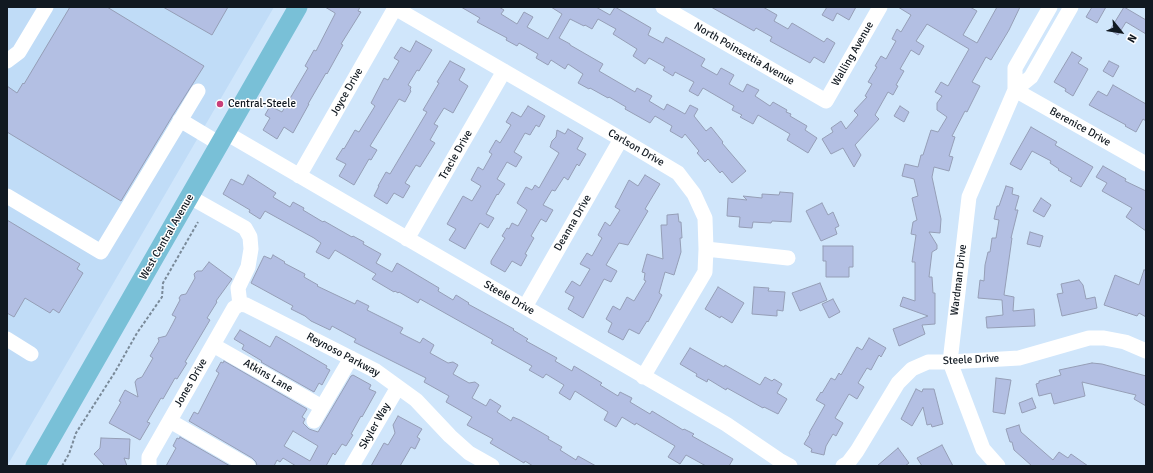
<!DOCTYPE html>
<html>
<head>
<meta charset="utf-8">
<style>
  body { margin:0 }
  #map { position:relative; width:1153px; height:473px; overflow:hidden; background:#d0e6fb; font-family:Signika,sans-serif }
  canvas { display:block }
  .frame { position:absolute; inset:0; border:8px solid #111921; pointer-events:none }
  .north { position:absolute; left:1101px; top:12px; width:40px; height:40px; -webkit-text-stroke:3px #fff; paint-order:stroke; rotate:120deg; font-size:11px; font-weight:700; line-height:16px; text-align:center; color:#111921 }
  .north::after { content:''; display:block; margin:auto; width:14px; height:18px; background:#111921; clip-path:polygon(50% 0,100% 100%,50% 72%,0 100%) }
</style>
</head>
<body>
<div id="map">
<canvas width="1153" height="473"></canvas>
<div class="frame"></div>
<div class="north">N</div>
</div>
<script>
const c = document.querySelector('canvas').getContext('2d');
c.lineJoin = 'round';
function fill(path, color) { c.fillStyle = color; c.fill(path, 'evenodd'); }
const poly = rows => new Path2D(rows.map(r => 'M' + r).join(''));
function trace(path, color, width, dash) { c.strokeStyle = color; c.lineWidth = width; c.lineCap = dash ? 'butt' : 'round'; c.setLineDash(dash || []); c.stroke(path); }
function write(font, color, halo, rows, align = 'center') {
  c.font = font + ' Signika,sans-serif'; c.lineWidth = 3; c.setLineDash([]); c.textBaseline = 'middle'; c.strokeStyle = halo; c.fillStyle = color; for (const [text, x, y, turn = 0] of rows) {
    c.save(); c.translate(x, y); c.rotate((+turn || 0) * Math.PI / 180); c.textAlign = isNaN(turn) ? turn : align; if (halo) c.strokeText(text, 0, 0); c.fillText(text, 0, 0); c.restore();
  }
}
fill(poly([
  [7,7,274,7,7,466]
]), '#c0dcf7');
const building = poly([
  [70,7,107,7,204,66,173,115,121,201,7,132,7,86,17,93,23,83,24,84,70,7],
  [163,7,228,7,212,35,163,7],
  [325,7,360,7,358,11,361,12,341,44,343,45,327,74,326,73,308,104,309,104,293,133,284,127,277,139,263,130,270,118,265,115,270,106,282,112,308,68,305,66,314,50,316,51,335,14,335,13,325,7],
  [461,7,499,7,504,10,501,14,517,24,524,12,533,17,527,27,548,39,562,14,551,7,596,7,610,15,615,7,651,28,648,35,663,43,666,37,705,59,701,66,717,75,721,68,734,75,729,84,743,92,747,84,759,90,755,96,770,106,773,102,787,110,786,112,791,114,790,116,807,126,805,130,817,138,808,153,787,140,790,134,758,115,753,124,740,117,742,115,732,110,734,106,703,88,698,96,689,91,694,82,675,72,673,76,663,70,665,67,649,58,645,64,633,56,637,49,613,34,616,29,598,19,592,29,585,25,584,26,570,19,559,38,570,44,570,45,603,64,599,71,635,92,637,88,652,96,649,101,664,110,667,104,685,114,690,105,698,109,694,116,706,131,711,127,723,142,722,143,746,171,732,183,722,171,720,173,708,159,705,162,697,153,699,151,685,134,682,138,670,131,672,126,655,116,650,123,625,109,626,107,609,97,608,98,590,88,589,89,578,83,583,74,568,64,565,69,551,60,548,65,536,58,538,54,519,43,517,46,506,40,507,38,477,22,480,18,461,7],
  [711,7,763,7,777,15,774,21,788,29,792,23,824,42,827,38,835,43,824,63,814,57,810,63,770,41,772,37,756,28,754,31,711,7],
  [827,7,856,7,849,20,837,13,833,21,822,15,827,7],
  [898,7,970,7,977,11,963,35,977,43,997,7,1020,7,1009,30,991,60,986,57,972,82,980,86,967,112,965,111,952,136,955,137,949,156,953,157,949,171,934,167,932,177,941,219,940,233,929,232,937,245,937,249,932,252,929,277,932,277,933,293,935,293,935,324,922,325,925,334,899,346,893,329,928,316,900,306,903,297,915,301,915,262,912,262,916,235,911,234,913,222,917,220,912,198,918,196,914,179,902,176,905,164,918,167,921,155,923,155,931,130,938,132,947,117,937,110,937,103,942,96,935,92,941,82,948,86,969,49,927,24,916,41,924,46,919,55,911,50,900,69,904,71,896,85,898,86,893,95,888,92,875,115,879,119,855,145,861,155,854,167,843,148,831,154,822,139,833,132,831,128,841,121,846,129,858,115,854,111,867,97,865,96,872,84,868,82,877,67,875,66,881,56,886,59,896,41,892,39,897,29,901,32,911,15,898,7],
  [1092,7,1106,7,1097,23,1086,17,1092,7],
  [1124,7,1146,20,1146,34,1126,22,1118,35,1110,30,1124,7],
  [416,41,432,50,419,71,417,70,408,85,411,87,410,90,411,91,405,102,399,99,370,146,377,150,371,160,369,159,354,185,339,176,346,164,336,159,343,148,344,149,355,130,359,132,375,106,371,103,384,78,388,80,399,61,394,58,401,47,410,52,416,41],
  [1072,52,1082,58,1078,63,1088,69,1073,96,1065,91,1066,89,1054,82,1072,52],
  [450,61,465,69,459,80,468,86,453,113,444,108,434,124,438,126,430,140,435,143,420,167,416,165,405,183,410,186,403,198,394,193,387,204,374,196,379,186,378,186,386,172,390,174,427,112,423,110,439,83,437,82,450,61],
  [1109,61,1119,66,1113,77,1103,71,1109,61],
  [1113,85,1146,104,1146,121,1143,119,1136,132,1125,126,1126,125,1089,105,1098,91,1107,96,1113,85],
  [528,106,545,116,539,127,536,125,530,135,525,133,514,152,522,157,516,167,507,162,497,179,505,184,498,195,497,194,486,214,494,218,488,228,480,223,465,249,449,240,456,229,447,224,463,196,472,201,481,186,471,180,478,167,483,170,492,154,489,152,496,140,500,143,511,125,506,122,512,112,521,117,528,106],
  [900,106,909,112,904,122,894,116,900,106],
  [1031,127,1057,142,1055,145,1093,167,1081,187,1070,181,1072,178,1058,170,1059,169,1050,163,1051,161,1032,151,1021,170,1010,164,1031,127],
  [568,129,583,138,577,149,586,154,579,166,577,164,568,180,564,177,555,191,552,190,543,205,553,210,546,222,541,219,531,236,534,238,525,254,527,255,521,266,512,261,505,272,491,264,491,261,505,238,502,236,507,228,509,229,512,223,518,226,527,210,517,203,526,187,532,190,535,185,539,188,559,153,550,147,552,141,556,137,557,130,565,134,568,129],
  [1103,166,1126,179,1125,181,1146,191,1146,231,1126,217,1132,208,1102,191,1107,183,1096,177,1103,166],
  [248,175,276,193,273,197,290,207,293,202,304,208,303,210,323,222,324,221,352,237,353,236,364,242,363,244,381,254,376,263,392,272,397,263,439,288,438,291,453,300,456,295,469,303,468,304,514,329,513,330,528,339,526,341,557,358,555,361,572,371,574,366,602,383,600,385,618,396,620,392,632,398,630,402,650,414,652,411,683,430,684,429,694,434,692,436,733,459,729,466,706,466,686,455,680,464,668,457,675,446,636,423,635,425,622,417,616,427,604,420,608,412,575,391,570,400,559,393,564,385,546,374,543,378,529,370,532,366,491,343,493,340,420,299,418,303,399,292,398,293,395,291,394,292,372,279,376,274,335,250,329,259,316,252,321,243,314,238,265,211,260,219,249,212,250,210,223,194,231,179,243,185,248,175],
  [645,175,660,184,645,209,648,211,628,245,619,243,606,265,617,271,611,282,604,279,583,318,568,309,574,297,565,292,572,281,580,286,590,269,580,264,587,253,592,256,602,238,598,235,605,222,610,226,620,210,615,207,629,180,638,186,645,175],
  [1006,186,1013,188,1012,194,1019,196,1015,210,1018,210,1011,238,1012,238,1004,295,1014,297,1013,311,1034,309,1035,326,987,328,986,317,1003,315,1002,300,978,298,980,280,984,281,985,265,988,252,990,252,992,238,996,238,999,220,994,219,997,206,999,206,1006,186],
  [780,192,793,193,791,222,772,221,771,223,753,222,752,228,739,227,740,217,727,216,728,198,747,200,743,196,762,198,762,194,779,195,780,192],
  [1041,198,1051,205,1044,217,1033,211,1041,198],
  [822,203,828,215,833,212,839,226,835,228,837,234,821,241,806,211,822,203],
  [678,214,679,222,681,222,682,238,680,238,681,252,674,275,665,272,659,293,662,295,648,322,647,321,639,334,629,329,623,340,608,332,612,323,606,319,613,306,620,310,627,297,634,301,646,281,644,280,645,273,642,272,647,254,663,259,661,225,667,225,667,215,678,214],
  [7,220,80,264,77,269,83,273,59,313,53,309,50,313,25,298,14,317,7,313,7,220],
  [1030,232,1043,236,1040,247,1027,244,1030,232],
  [823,246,853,246,853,267,849,267,849,277,826,277,826,261,823,261,823,246],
  [273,255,285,262,284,263,305,274,304,277,318,285,317,286,355,304,357,300,369,306,367,310,403,328,400,333,420,343,423,338,434,345,430,353,448,363,453,362,458,365,453,374,469,383,475,382,479,385,472,398,486,406,490,399,501,406,497,412,511,421,513,417,520,420,549,437,548,439,562,447,560,450,576,460,578,456,596,466,533,466,525,461,524,463,490,443,493,439,467,425,472,417,446,402,449,396,424,382,426,378,354,342,356,339,332,326,330,330,311,321,305,316,291,309,293,306,251,283,264,256,271,259,273,255],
  [209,262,232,279,216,301,217,302,207,318,210,320,185,362,187,363,177,379,175,378,163,399,161,398,147,422,150,423,140,440,109,423,121,402,119,401,125,390,138,397,135,382,137,379,142,377,153,358,150,356,159,341,158,338,166,336,173,323,176,317,172,315,180,300,179,298,181,295,186,294,195,278,194,274,197,271,202,271,209,262],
  [1144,270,1146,270,1146,317,1139,313,1137,316,1104,305,1115,275,1139,285,1144,270],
  [1079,280,1083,285,1086,299,1095,297,1097,308,1062,316,1057,294,1063,293,1061,284,1079,280],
  [820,283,827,300,800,311,792,293,820,283],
  [718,287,744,303,732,323,721,316,720,318,705,309,718,287],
  [754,287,769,288,768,291,785,292,783,311,777,310,777,316,752,314,754,287],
  [833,299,840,312,829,318,822,304,833,299],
  [240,330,270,347,276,336,327,366,326,368,330,370,322,385,319,383,314,392,261,362,262,361,242,349,244,345,234,339,240,330],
  [869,338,886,348,881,357,879,355,871,370,867,368,858,383,864,387,857,399,849,394,835,418,843,423,836,436,833,434,826,446,824,455,811,452,812,449,804,444,810,434,809,433,825,405,816,400,821,392,822,393,831,378,835,380,839,373,841,375,857,347,862,350,869,338],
  [690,348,724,367,725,365,760,385,765,377,772,381,774,379,782,384,777,393,787,399,778,414,764,407,763,408,727,388,726,390,708,379,707,382,696,376,697,374,680,364,690,348],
  [224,361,307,409,302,417,305,419,303,423,309,429,318,432,351,376,353,375,371,385,369,389,376,392,362,417,361,416,351,434,353,435,346,446,342,444,335,455,333,453,326,466,296,466,283,458,280,462,277,460,274,466,257,466,256,462,252,458,189,421,194,412,198,414,219,373,216,371,221,362,223,363,224,361],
  [293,431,318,446,310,461,284,446,293,431],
  [1092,363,1102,364,1146,376,1146,406,1134,399,1136,395,1082,382,1085,396,1054,404,1051,393,1039,396,1036,384,1039,383,1039,381,1061,375,1059,370,1092,363],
  [996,378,1011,380,1005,414,993,412,996,378],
  [916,389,922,392,923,389,934,389,943,424,932,427,931,424,927,425,923,407,912,426,901,419,916,389],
  [1032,398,1036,408,1022,413,1019,403,1032,398],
  [398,416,422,429,417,437,420,439,415,449,411,447,400,466,371,466,384,443,388,445,395,433,393,425,398,416],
  [1019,425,1021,432,1053,460,1059,452,1068,458,1071,454,1088,466,1032,466,1014,450,1012,442,1010,442,1006,429,1019,425],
  [180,437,230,466,166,466,176,448,173,446,177,438,179,439,180,437],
  [101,438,130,439,129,459,124,458,127,466,105,466,94,454,100,448,101,438],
  [942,445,953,466,922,466,917,458,942,445],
  [898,448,909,463,905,466,877,466,898,448]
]);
fill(building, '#b3bfe3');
trace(building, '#959eb6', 1);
trace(poly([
  [62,466,69,454,76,433,115,372,137,333,162,297,163,283,198,222]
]), '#7a8a99', 2, [3, 2]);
trace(poly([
  [663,7,826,101,880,7],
  [7,61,19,52,46,7],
  [1015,90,1146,164],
  [1015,90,1031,77,1071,7],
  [180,120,220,144],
  [226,133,726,424,779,460,790,466],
  [299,176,395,8,621,139,678,173,694,194,705,218,706,249,705,272,643,377],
  [7,196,101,252,198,91],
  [190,197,245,228,250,237,251,249,248,267,238,288,240,304],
  [407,239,504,71],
  [706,249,788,258],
  [240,304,246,305,260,312,376,371,416,400,450,436,469,453,492,466],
  [525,307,621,139],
  [7,339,31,354],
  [213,345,322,407],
  [170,421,248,466],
  [314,421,351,358],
  [149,466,149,457,234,308,240,304],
  [352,466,398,387],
  [843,466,848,463,857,451,898,383,912,369,928,362,950,362,1019,358,1089,338,1104,338,1125,342,1146,351],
  [998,466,983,449,950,362,969,197,1015,90,1015,68,1050,7]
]), '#fff', 15);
trace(poly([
  [35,466,298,7]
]), '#79c0d7', 19);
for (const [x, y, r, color] of [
  [220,104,4,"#c93f79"]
]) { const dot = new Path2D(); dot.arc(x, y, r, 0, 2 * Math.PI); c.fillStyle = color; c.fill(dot); trace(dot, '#fff', 1.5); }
write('11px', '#111921', '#fff', [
  ["North Poinsettia Avenue",744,54,30],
  ["Walling Avenue",853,54,-60],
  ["Joyce Drive",347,92,-60],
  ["Berenice Drive",1080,127,29],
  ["Carlson Drive",636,148,30],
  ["Tracie Drive",456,155,-60],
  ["Deanna Drive",573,223,-60],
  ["West Central Avenue",167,237,-60],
  ["Wardman Drive",959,280,-83],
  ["Steele Drive",509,298,30],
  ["Reynoso Parkway",343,355,28],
  ["Steele Drive",971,360,-3],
  ["Atkins Lane",268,376,30],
  ["Jones Drive",191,383,-60],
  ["Skyler Way",375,426,-60]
]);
write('11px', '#111921', '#fff', [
  ["Central-Steele",228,104]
], 'left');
</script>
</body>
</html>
